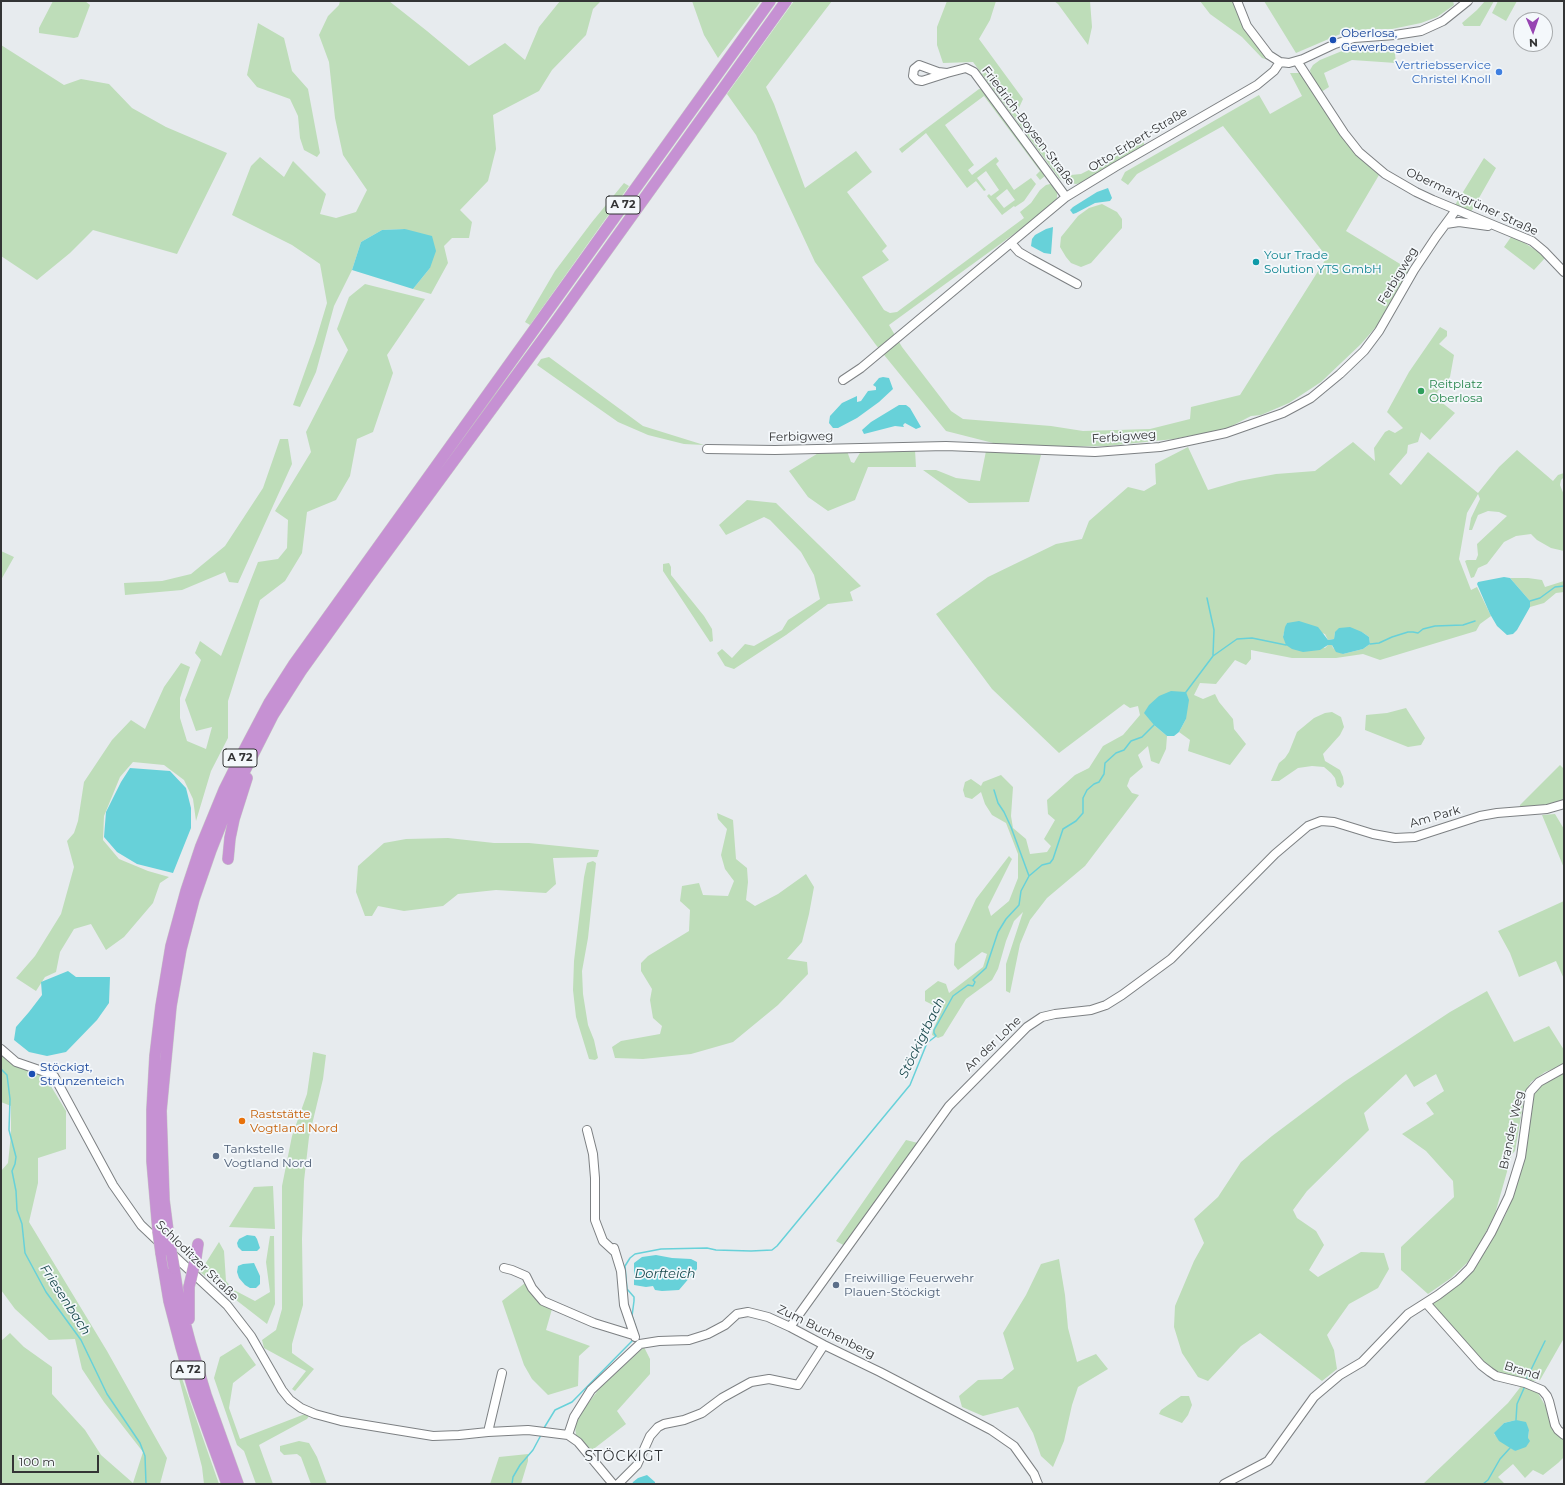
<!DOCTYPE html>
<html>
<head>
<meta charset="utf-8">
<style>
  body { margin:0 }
  #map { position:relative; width:1565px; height:1485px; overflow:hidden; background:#e7ebee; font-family:Montserrat,sans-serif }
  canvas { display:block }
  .frame { position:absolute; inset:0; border:2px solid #333435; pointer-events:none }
  .north { position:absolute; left:1513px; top:12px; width:40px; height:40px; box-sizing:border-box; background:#f4f8fb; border:1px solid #a7aaac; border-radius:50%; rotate:178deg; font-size:11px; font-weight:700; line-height:16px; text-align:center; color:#333435 }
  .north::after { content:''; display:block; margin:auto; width:14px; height:18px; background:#9744b2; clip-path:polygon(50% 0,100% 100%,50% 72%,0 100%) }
  .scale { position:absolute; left:12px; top:1455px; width:87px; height:18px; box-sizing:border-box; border:2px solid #333435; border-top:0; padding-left:5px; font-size:12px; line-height:14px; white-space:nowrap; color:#333435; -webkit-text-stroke:3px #f4f8fb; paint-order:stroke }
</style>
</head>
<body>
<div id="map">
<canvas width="1565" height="1485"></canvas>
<div class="frame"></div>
<div class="north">N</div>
<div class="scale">100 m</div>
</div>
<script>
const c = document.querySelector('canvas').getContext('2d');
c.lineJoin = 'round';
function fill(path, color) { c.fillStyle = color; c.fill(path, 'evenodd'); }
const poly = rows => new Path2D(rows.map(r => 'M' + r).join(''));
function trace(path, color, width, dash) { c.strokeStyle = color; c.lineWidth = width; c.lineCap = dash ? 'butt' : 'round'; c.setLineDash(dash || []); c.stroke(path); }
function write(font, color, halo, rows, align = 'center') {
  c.font = font + ' Montserrat,sans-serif'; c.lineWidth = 3.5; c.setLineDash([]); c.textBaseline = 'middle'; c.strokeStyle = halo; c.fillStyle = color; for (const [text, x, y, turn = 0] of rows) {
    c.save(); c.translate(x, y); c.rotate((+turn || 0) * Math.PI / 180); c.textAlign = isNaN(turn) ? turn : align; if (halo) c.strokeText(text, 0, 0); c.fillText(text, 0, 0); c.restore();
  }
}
fill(poly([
  [53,1,85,1,90,5,78,37,74,38,39,33,39,28],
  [340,1,389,1,427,31,469,66,505,43,525,60,539,27,560,1,601,1,593,9,586,35,552,70,539,91,493,115,496,149,488,181,460,210,472,222,469,238,452,238,444,246,448,263,431,294,413,289,430,268,405,229,382,230,361,242,352,270,334,306,316,372,300,407,293,405,315,343,327,303,320,264,292,245,232,215,251,166,260,157,284,177,293,161,326,194,320,214,336,218,356,212,367,190,343,155,335,118,329,62,319,35,328,16,339,5],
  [692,1,761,1,718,58,704,35],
  [794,1,832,1,766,87,774,104,805,188,856,151,872,172,847,192,887,246,882,251,889,260,862,277,884,310,890,313,897,312,1024,218,1020,212,1031,203,1040,190,1046,185,1050,184,1054,185,1057,192,1057,198,1054,203,1029,223,889,325,902,347,951,411,963,419,1051,426,1083,431,1150,429,1190,419,1191,407,1240,395,1327,257,1223,126,1137,174,1128,185,1121,180,1125,172,1259,95,1270,114,1302,96,1290,73,1303,73,1356,155,1379,175,1346,231,1410,270,1382,320,1361,344,1321,382,1289,403,1261,415,1251,416,1226,429,1174,439,1107,446,1048,447,1005,446,946,431,876,345,815,262,756,135,727,94],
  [947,1,996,1,990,20,979,39,1023,99,1018,110,1061,169,1071,175,1081,174,1144,142,1144,145,1082,183,1076,184,1066,182,1059,178,973,62,943,63,937,45,937,27],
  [1054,1,1090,1,1092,27,1088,45,1058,4],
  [1200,1,1233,1,1241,21,1269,60,1262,58,1242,37,1210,14],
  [1264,1,1453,1,1454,5,1437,17,1421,23,1392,29,1368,29,1345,32,1296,53],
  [1485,1,1494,1,1480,26,1464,26,1462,23,1477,10],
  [1498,1,1517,1,1506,21,1492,13],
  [258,23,284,38,292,71,308,89,320,153,317,157,304,150,300,138,298,116,290,99,257,87,247,75],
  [1,45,64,85,81,79,109,84,132,108,166,127,227,153,177,254,93,230,70,253,37,280,1,256],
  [1394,45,1396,63,1352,60,1324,73,1329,87,1321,92,1311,76,1310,70,1313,65,1320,60,1342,51,1361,46],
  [979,89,984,89,1045,173,1045,176,1040,180,1036,175,1040,171,984,96,945,125,974,165,968,170,972,175,996,157,999,161,996,164,1014,190,1031,178,1036,184,1024,201,1015,207,1014,206,1002,215,987,196,989,194,991,196,999,190,986,171,977,178,986,190,984,191,976,181,967,188,926,133,902,153,899,149],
  [1007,189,1015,200,1004,208,996,198],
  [1484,158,1496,168,1471,212,1455,205],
  [624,183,629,186,530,325,525,322,555,271,592,222],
  [1102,204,1117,212,1122,219,1122,228,1091,263,1081,267,1071,263,1066,257,1060,247,1061,237,1078,216,1089,208],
  [1511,237,1523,242,1537,251,1545,258,1534,270,1504,247],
  [365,284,425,299,387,355,393,373,373,432,357,439,350,476,336,500,307,512,302,553,285,581,260,600,228,701,228,738,211,771,196,821,193,799,184,780,164,765,133,762,120,777,104,816,103,840,119,859,148,871,169,877,160,883,153,903,124,937,106,950,91,924,74,929,60,952,56,972,45,977,36,991,16,978,35,956,61,914,74,867,67,841,74,833,78,821,84,782,112,740,131,720,145,729,164,687,181,663,190,667,180,698,180,718,187,741,206,749,212,727,196,731,185,700,201,660,195,653,200,641,221,656,258,562,278,559,287,548,288,520,275,511,311,452,306,432,348,350,337,329,349,297],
  [1440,327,1447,331,1447,336,1439,344,1454,355,1450,377,1437,392,1438,393,1435,397,1455,413,1430,440,1421,432,1418,442,1408,445,1407,453,1389,474,1401,485,1428,452,1478,493,1499,467,1517,450,1553,481,1558,475,1564,473,1564,477,1561,480,1560,485,1564,495,1564,551,1551,548,1537,540,1531,534,1516,536,1504,542,1487,564,1478,568,1474,577,1471,578,1465,561,1467,560,1476,560,1478,555,1477,544,1507,516,1499,512,1488,511,1478,515,1472,530,1469,530,1471,518,1480,499,1478,494,1467,513,1459,559,1471,590,1477,587,1491,616,1480,624,1476,631,1380,660,1363,654,1336,658,1292,658,1251,650,1251,659,1246,665,1235,660,1216,684,1200,683,1194,695,1203,699,1215,694,1219,702,1233,719,1234,729,1246,744,1230,765,1188,751,1190,740,1179,732,1186,719,1154,725,1167,736,1166,749,1159,764,1151,761,1148,746,1138,755,1143,767,1130,778,1127,786,1132,793,1139,795,1085,866,1047,898,1030,920,1020,944,1010,993,1006,991,1006,964,1023,912,1014,921,1006,941,998,969,992,980,966,999,943,1036,938,1038,932,1035,933,1030,944,1005,937,1007,925,1001,925,991,938,981,946,984,949,993,983,967,987,954,982,952,958,970,954,965,955,944,976,899,1009,856,1012,859,988,907,991,916,1009,901,1018,878,1018,854,1006,823,992,815,985,804,981,792,972,799,965,797,963,790,965,782,971,779,981,786,983,782,1001,775,1013,787,1011,816,1013,828,1026,839,1030,854,1047,852,1051,846,1044,839,1055,820,1048,814,1047,800,1075,775,1089,768,1103,746,1123,735,1140,715,1138,706,1130,708,1124,704,1059,753,992,689,936,614,988,577,1056,544,1082,539,1089,521,1128,487,1144,491,1156,484,1155,464,1188,447,1208,490,1239,481,1276,474,1315,471,1353,442,1375,461,1374,448,1385,432,1389,430,1395,433,1403,428,1387,412,1409,372],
  [1287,623,1325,634,1328,640,1334,639,1335,632,1362,632,1369,637,1370,644,1363,649,1343,654,1333,648,1332,645,1328,645,1325,648,1283,636],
  [549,357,643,426,704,445,684,444,648,435,618,422,537,365,541,359],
  [280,439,288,439,292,464,238,583,229,582,225,572,182,590,125,595,124,583,162,581,191,574,225,546,263,488],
  [915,450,916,467,868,467,855,500,828,511,808,497,789,471,820,452,847,451,851,462,854,463,861,451],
  [986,451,1041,455,1029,502,969,503,923,470,936,470,956,478,980,481],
  [747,500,776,503,861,586,850,592,853,601,828,604,786,635,734,669,725,666,717,653,722,649,732,658,745,644,754,646,782,630,788,620,820,599,814,575,801,552,770,520,764,517,726,535,719,525],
  [1,551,14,557,1,580],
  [669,563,671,567,671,575,704,616,712,629,713,641,710,642,663,571,663,564],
  [1510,578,1528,578,1542,580,1545,587,1564,581,1564,592,1556,593,1544,603,1530,607,1530,601],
  [1406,708,1425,738,1421,745,1408,747,1365,730,1366,715,1387,713],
  [1332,712,1341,717,1344,727,1340,735,1323,754,1325,761,1340,770,1343,777,1344,784,1341,788,1337,786,1335,778,1331,773,1324,767,1312,766,1298,768,1279,781,1271,781,1279,763,1285,758,1289,752,1297,732,1314,718,1325,713],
  [1560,765,1564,769,1564,801,1541,807,1520,809,1520,805],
  [717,813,733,820,736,859,747,868,748,882,746,900,755,906,778,894,806,874,814,887,809,914,802,942,787,959,807,962,808,974,778,1005,733,1042,691,1054,643,1059,615,1058,612,1047,621,1041,660,1034,662,1026,653,1018,650,1000,652,989,641,971,641,963,648,956,689,931,690,910,680,901,682,886,699,883,703,895,728,896,734,881,725,869,721,855,727,829,718,819],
  [1555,814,1564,829,1564,868,1542,815],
  [448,838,494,843,529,843,599,850,597,857,553,858,556,884,546,893,496,890,458,894,443,906,404,911,378,906,372,916,365,916,356,892,358,866,384,843,406,839],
  [593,861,596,863,588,938,582,971,583,994,588,1025,594,1040,598,1058,595,1060,589,1059,576,1017,573,990,574,961,584,877,587,863],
  [1564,901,1564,979,1556,961,1519,977,1510,953,1498,931],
  [1487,991,1514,1042,1549,1026,1564,1050,1564,1065,1545,1072,1531,1082,1525,1093,1515,1151,1512,1154,1495,1214,1481,1242,1467,1263,1451,1278,1428,1294,1401,1270,1401,1247,1454,1197,1453,1181,1426,1151,1402,1134,1434,1114,1426,1103,1444,1091,1436,1074,1414,1087,1406,1074,1364,1113,1369,1130,1307,1191,1293,1210,1297,1218,1316,1231,1324,1245,1309,1270,1318,1277,1361,1252,1384,1253,1389,1269,1378,1288,1349,1304,1327,1335,1334,1350,1337,1369,1322,1381,1260,1333,1241,1346,1208,1381,1198,1377,1182,1353,1174,1327,1175,1306,1194,1261,1204,1243,1194,1219,1218,1197,1241,1162,1272,1136,1344,1082,1450,1012],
  [313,1052,326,1055,323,1079,309,1137,304,1181,302,1239,303,1305,292,1344,292,1353,314,1369,295,1391,292,1389,306,1371,264,1348,262,1340,276,1330,282,1309,282,1186,292,1136,307,1094],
  [1,1056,46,1078,66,1111,66,1149,38,1158,38,1183,29,1222,107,1351,167,1458,160,1484,1,1484,1,1341,10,1333,24,1347,52,1367,52,1394,85,1430,101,1455,133,1483,143,1452,104,1402,82,1369,75,1339,49,1340,15,1309,1,1290,1,1171,8,1163,11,1134,11,1106,1,1102],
  [1564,1070,1564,1338,1540,1380,1523,1382,1499,1375,1490,1369,1433,1306,1433,1302,1447,1291,1496,1232,1506,1214,1516,1187,1534,1089],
  [906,1140,918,1143,845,1246,836,1241],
  [273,1186,275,1229,229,1227,254,1187],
  [270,1236,274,1236,275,1304,267,1324,200,1272,219,1242,224,1251,226,1281,234,1290,255,1301,270,1292,266,1262],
  [1059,1259,1065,1295,1068,1328,1077,1362,1096,1354,1108,1369,1078,1387,1072,1405,1064,1441,1053,1467,1041,1456,1033,1433,1018,1407,983,1416,962,1407,959,1396,978,1380,1002,1379,1014,1369,1003,1333,1026,1295,1041,1264],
  [525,1283,539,1302,552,1309,546,1330,590,1346,579,1356,578,1386,548,1395,532,1379,524,1365,502,1301],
  [241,1344,256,1365,233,1383,229,1408,240,1439,305,1414,309,1416,307,1419,259,1445,273,1484,256,1484,244,1451,237,1445,214,1378,220,1357],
  [644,1347,650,1359,650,1374,617,1411,626,1424,591,1451,576,1435,575,1426,580,1414,599,1389],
  [176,1367,178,1367,219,1484,204,1484,202,1467],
  [1522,1385,1540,1392,1539,1395,1564,1437,1564,1457,1558,1463,1543,1475,1533,1470,1525,1478,1513,1464,1498,1477,1505,1484,1423,1484,1508,1403],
  [1516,1420,1529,1430,1528,1438,1515,1451,1494,1434,1504,1423],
  [1181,1396,1189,1396,1192,1405,1188,1415,1182,1423,1159,1414,1161,1410],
  [299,1441,309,1443,317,1457,327,1484,311,1484,301,1457,297,1454,284,1455,280,1451,280,1446],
  [528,1454,528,1461,521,1484,490,1484,499,1457]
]), '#beddb9');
fill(poly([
  [1108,188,1112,198,1110,201,1095,203,1076,213,1073,214,1070,210,1073,207,1097,192],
  [1053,227,1051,254,1044,253,1031,246,1032,239,1035,235,1046,229],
  [405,229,432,236,436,251,430,268,413,289,352,270,361,242,382,230],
  [883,377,889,378,893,389,879,402,857,418,838,428,833,428,829,423,830,416,842,403,857,396,857,402,861,401,868,391,876,390,876,387,873,385,879,378],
  [899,405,906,405,910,408,921,427,916,429,905,423,903,425,904,427,895,426,864,434,862,430,871,422],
  [1504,577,1510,578,1530,601,1530,607,1517,630,1513,634,1507,635,1497,626,1490,614,1477,584,1478,582],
  [1299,621,1318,627,1328,640,1334,639,1335,632,1339,628,1350,627,1362,632,1369,637,1370,644,1363,649,1343,654,1336,652,1332,645,1328,645,1320,650,1303,652,1292,649,1286,645,1283,637,1285,627,1287,623],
  [1171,691,1186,692,1189,700,1186,719,1179,732,1174,736,1167,736,1154,725,1144,713,1149,705,1159,696],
  [130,768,170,771,186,788,191,808,191,828,173,873,137,864,117,852,104,837,106,812,121,782],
  [68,971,76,977,110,977,109,1003,97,1020,66,1052,47,1056,29,1052,14,1040,16,1027,29,1012,42,995,41,982],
  [247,1235,255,1236,257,1239,260,1248,257,1251,242,1251,238,1247,237,1243,239,1239],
  [656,1255,672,1258,691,1259,697,1262,697,1269,679,1290,662,1291,655,1290,653,1286,646,1287,634,1285,634,1263,642,1257],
  [254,1263,260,1276,260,1284,256,1288,250,1288,245,1285,239,1278,237,1272,238,1266,243,1264],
  [1516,1420,1526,1422,1529,1430,1528,1438,1530,1441,1526,1447,1515,1451,1499,1441,1494,1433,1504,1423],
  [647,1475,655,1482,655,1484,632,1484,633,1482,638,1478]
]), '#67d1d9');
trace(poly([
  [1207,598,1214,630,1213,655],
  [1530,601,1540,598,1555,587,1564,586],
  [1370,644,1379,643,1392,637,1408,632,1413,632,1418,633,1423,629,1435,626,1463,625,1475,621],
  [1186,692,1213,656,1237,639,1252,638,1286,645],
  [994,790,998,803,1004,812,1011,827,1029,876],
  [1,1069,7,1075,10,1099,9,1130,16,1157,15,1164,12,1171,16,1191,17,1210,22,1224,25,1253,46,1292,81,1340,107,1394,140,1443,145,1456,146,1484],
  [636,1328,632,1316,634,1301,634,1297,627,1289,625,1266,630,1258,635,1254,661,1249,707,1248,716,1250,751,1251,772,1250,777,1246,910,1085,927,1043,936,1036,934,1033,934,1030,953,996,968,985,973,986,975,982,973,980,975,978,986,968,998,932,1006,919,1019,905,1021,891,1029,876,1042,865,1050,863,1053,859,1063,829,1076,821,1083,813,1083,798,1087,790,1094,784,1099,782,1104,774,1105,763,1116,753,1124,750,1131,741,1142,737,1154,725],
  [1526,1380,1545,1341],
  [1516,1420,1517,1404,1525,1386],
  [544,1428,555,1410,572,1402,633,1340],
  [512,1484,513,1477,520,1465,533,1450,541,1435],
  [1483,1484,1488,1480,1500,1459,1510,1448]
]), '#67d1d9', 1.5);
const minor = poly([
  [1237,1,1247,26,1269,55,1280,62,1289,63,1303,59,1335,44,1354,38,1395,35,1421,31,1443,21,1468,1],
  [1297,61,1344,133,1359,152,1385,174,1416,192,1433,200,1532,241,1544,251,1564,272],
  [947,73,922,81,917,80,913,76,914,69,919,65,938,72,947,73,966,68,974,72,1066,197],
  [1446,224,1459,222,1488,226],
  [1011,243,1019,252,1031,259,1077,284],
  [843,380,861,368,1066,197,1115,167,1257,85,1274,71,1280,62],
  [707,449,775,450,946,446,1095,452,1160,447,1226,433,1283,413,1311,398,1340,374,1364,351,1379,331,1414,270,1436,237,1456,210],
  [1,1049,16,1062,48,1073,54,1076,113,1185,141,1225,160,1243],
  [587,1130,593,1154,595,1178,595,1220,603,1241,615,1252],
  [614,1248,621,1271,624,1305,635,1337],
  [170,1252,227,1305,251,1336,282,1390,290,1400,301,1408,315,1414,341,1421,433,1436,459,1435,488,1432,528,1430,568,1435,578,1442,613,1484],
  [504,1268,512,1270,526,1276,532,1288,543,1301,594,1323,633,1335],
  [1426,1303,1481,1365,1490,1372,1496,1376,1525,1383,1542,1390,1547,1396,1549,1401,1555,1425,1558,1430,1564,1435],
  [790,1327,949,1106,1027,1027,1042,1017,1055,1014,1091,1010,1106,1005,1122,995,1171,959,1275,854,1308,826,1321,821,1334,822,1373,834,1395,838,1415,837,1480,816,1497,813,1547,809,1564,804],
  [488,1432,502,1373],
  [568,1435,574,1417,591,1390,640,1344,659,1341,689,1340,708,1334,725,1325,737,1314,748,1312,768,1317,790,1327,824,1345,880,1372,991,1430,1014,1446,1034,1474,1038,1484],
  [618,1484,637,1465,650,1436,658,1427,664,1424,684,1420,702,1413,722,1398,751,1382,769,1379,798,1385,824,1345],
  [1224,1484,1268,1461,1314,1397,1340,1375,1362,1362,1408,1314,1438,1295,1458,1280,1470,1268,1491,1233,1509,1196,1521,1157,1530,1092,1539,1082,1564,1068]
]);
const highway = poly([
  [228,859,230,838,234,819,247,778],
  [158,1231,152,1161,152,1110,155,1056,161,1006,171,946,186,891,201,846,224,790,239,760,269,703,294,664,770,1],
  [169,1239,164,1200,161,1111,171,1006,181,949,194,899,211,850,233,794,273,715,301,671,367,579,557,320,786,1],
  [161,1253,169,1301,181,1347,195,1395,227,1484],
  [196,1257,198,1244],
  [174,1268,179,1300,190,1342,206,1395,238,1484],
  [189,1319,189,1287]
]);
trace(minor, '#7d8083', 10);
trace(highway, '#c6c6c6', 12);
trace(minor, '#fff', 8);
trace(highway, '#c691d3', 11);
const highwayBridge = poly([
  [158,1231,161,1253],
  [169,1239,174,1268],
  [189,1287,196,1257]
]);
trace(highwayBridge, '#c6c6c6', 12, []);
trace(highwayBridge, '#c691d3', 11);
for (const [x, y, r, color] of [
  [1333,40,4,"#1a4fb4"],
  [1499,72,4,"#3f7fe0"],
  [1256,262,4,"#0f9aa8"],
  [1421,391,4,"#2e9e5b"],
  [32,1074,4,"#1a4fb4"],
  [242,1121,4,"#e8710a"],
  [216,1156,4,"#5c6f8a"],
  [836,1285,4,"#5c6f8a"]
]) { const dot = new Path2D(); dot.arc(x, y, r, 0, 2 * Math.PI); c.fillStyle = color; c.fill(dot); trace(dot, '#f4f8fb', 1.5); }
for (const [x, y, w] of [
  [623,205,34],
  [240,758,34],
  [188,1370,34]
]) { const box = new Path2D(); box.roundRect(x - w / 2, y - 9, w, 18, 3); c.fillStyle = '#f4f8fb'; c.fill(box); trace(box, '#333435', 1); }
write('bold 11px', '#333435', null, [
  ["A 72",623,205],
  ["A 72",240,758],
  ["A 72",188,1370]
]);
write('12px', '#164399', '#f4f8fb', [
  ["Oberlosa,",1341,33],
  ["Gewerbegebiet",1341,47],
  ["Stöckigt,",40,1067],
  ["Strunzenteich",40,1081]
], 'left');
write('12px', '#366cbe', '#f4f8fb', [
  ["Vertriebsservice",1491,65],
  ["Christel Knoll",1491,79]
], 'right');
write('12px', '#333435', '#f4f8fb', [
  ["Friedrich-Boysen-Straße",1028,126,53],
  ["Otto-Erbert-Straße",1138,140,-31],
  ["Obermarxgrüner Straße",1472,202,25],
  ["Ferbigweg",1398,276,-59],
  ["Ferbigweg",801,437,-1],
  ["Ferbigweg",1124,437,-4],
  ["Am Park",1435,817,-16],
  ["An der Lohe",993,1044,-44],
  ["Brander Weg",1512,1130,-78],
  ["Schloditzer Straße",197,1261,44],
  ["Zum Buchenberg",826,1332,26],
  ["Brand",1522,1371,17]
]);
write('12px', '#0d838f', '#f4f8fb', [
  ["Your Trade",1264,255],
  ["Solution YTS GmbH",1264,269]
], 'left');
write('12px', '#27864d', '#f4f8fb', [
  ["Reitplatz",1429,384],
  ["Oberlosa",1429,398]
], 'left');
write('12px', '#c56008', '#f4f8fb', [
  ["Raststätte",250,1114],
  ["Vogtland Nord",250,1128]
], 'left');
write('12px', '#4e5e75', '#f4f8fb', [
  ["Tankstelle",224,1149],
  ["Vogtland Nord",224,1163],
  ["Freiwillige Feuerwehr",844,1278],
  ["Plauen-Stöckigt",844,1292]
], 'left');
write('italic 13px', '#18484c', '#f4f8fb', [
  ["Stöckigtbach",922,1038,-64],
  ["Dorfteich",665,1274],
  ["Friesenbach",65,1300,57]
]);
c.letterSpacing = '1px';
write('14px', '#303336', '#f4f8fb', [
  ["STÖCKIGT",624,1457]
]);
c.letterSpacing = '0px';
</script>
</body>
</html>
